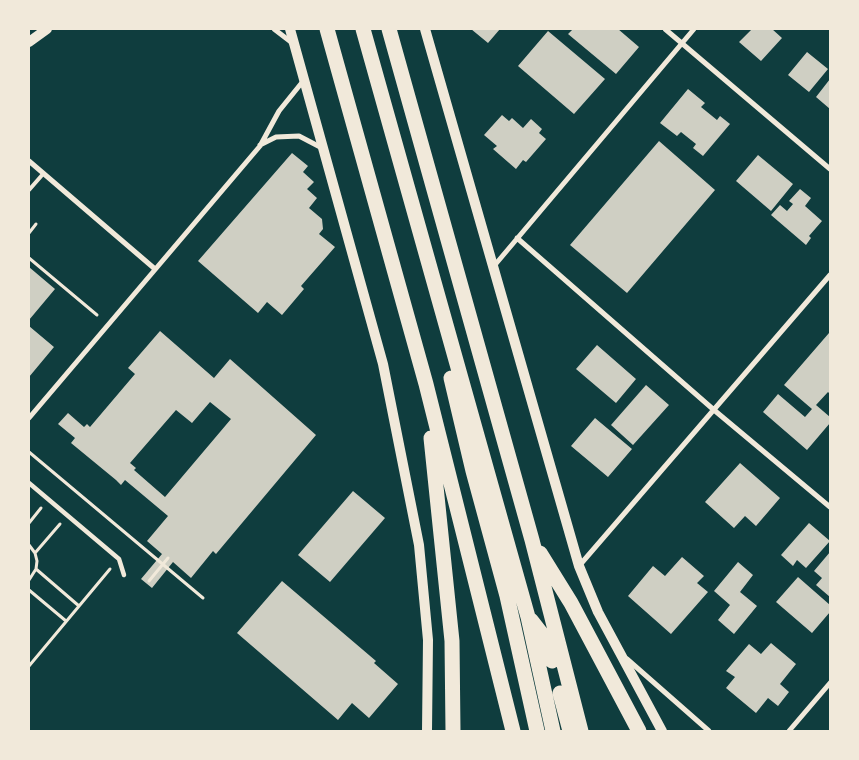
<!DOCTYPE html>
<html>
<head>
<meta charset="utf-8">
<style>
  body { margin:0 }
  #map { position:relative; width:859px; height:760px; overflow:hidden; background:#0f3d3e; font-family:Figtree,sans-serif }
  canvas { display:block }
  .frame { position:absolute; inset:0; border:30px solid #f1e9da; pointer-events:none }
</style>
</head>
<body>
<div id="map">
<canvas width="859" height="760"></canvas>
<div class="frame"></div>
</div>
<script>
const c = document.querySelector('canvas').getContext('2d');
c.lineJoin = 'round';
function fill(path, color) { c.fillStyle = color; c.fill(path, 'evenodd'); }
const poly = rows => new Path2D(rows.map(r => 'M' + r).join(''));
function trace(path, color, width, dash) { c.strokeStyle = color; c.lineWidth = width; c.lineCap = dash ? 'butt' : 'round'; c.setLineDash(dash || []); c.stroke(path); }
fill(poly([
  [471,29,500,29,488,43],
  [573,29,618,29,639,47,616,74,568,34],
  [752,29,772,29,782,38,761,61,739,42],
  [548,31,605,79,574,114,518,66],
  [807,52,828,69,809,92,788,75],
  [830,79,830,109,816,97],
  [688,89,705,103,701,107,717,120,720,116,730,124,703,156,693,148,696,144,681,132,677,136,660,123],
  [502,115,509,121,512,118,523,128,531,119,542,129,539,133,546,139,526,162,523,160,516,169,493,149,497,146,484,135],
  [659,141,715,190,627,293,570,245],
  [292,153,308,166,303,172,314,182,307,189,317,198,309,208,322,219,323,229,319,234,335,247,301,286,304,289,282,315,267,302,258,313,198,261],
  [758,155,793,184,771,211,736,181],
  [800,189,811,198,805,206,822,221,809,236,811,238,806,245,771,215,780,205,787,211,793,204,789,201],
  [29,267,55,289,29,320],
  [29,326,54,347,29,377],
  [160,331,214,378,230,359,316,435,216,554,213,551,191,578,173,562,152,588,141,579,162,554,147,541,168,516,125,480,121,485,116,480,71,443,75,438,58,424,68,413,84,427,87,424,90,427,135,374,128,368],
  [210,402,231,419,165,497,134,470,136,468,130,463,176,410,192,423],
  [829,333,830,394,828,392,816,405,830,417,830,423,807,450,763,412,778,394,805,417,812,409,784,385],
  [597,345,636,379,616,403,576,369],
  [646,385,669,405,633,445,611,425],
  [595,418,632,449,608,477,571,446],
  [740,463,780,498,756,526,745,516,734,528,705,502],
  [353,491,385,518,330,582,298,555],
  [809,523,830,541,806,568,797,560,793,566,781,555],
  [830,552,830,597,816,585,822,578,814,571],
  [682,557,704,576,697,583,708,592,671,634,628,596,653,566,665,576],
  [738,562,753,575,740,592,757,606,734,634,718,620,730,605,714,591],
  [798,577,830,605,830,612,812,633,776,602],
  [282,581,376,661,374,663,398,684,369,718,352,703,338,720,237,633],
  [771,643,796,664,780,684,789,692,778,706,768,698,756,713,726,688,735,677,726,671,749,644,761,654]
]), '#cfcfc3');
trace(poly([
  [29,233,36,224],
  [29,258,97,315],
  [29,452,203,598],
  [29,523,41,508],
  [29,545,35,553,37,561,36,569,29,580],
  [35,553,60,524],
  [36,569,79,606],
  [149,581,168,558],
  [29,590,66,621],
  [29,666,110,569]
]), '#f1e9da', 3);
trace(poly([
  [29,190,43,174]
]), '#f1e9da', 4);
trace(poly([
  [29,483,119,559,124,575]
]), '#f1e9da', 4.5);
trace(poly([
  [274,29,291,42],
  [665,29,830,169],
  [260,145,276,137,299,136,322,148],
  [29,161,155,269],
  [517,238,714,410,830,507],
  [494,266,694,29],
  [29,418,260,146,279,111,304,80],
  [579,566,830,275],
  [627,659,709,731],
  [789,731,830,683]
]), '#f1e9da', 5);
trace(poly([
  [290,29,383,364,419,545,428,640,427,731],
  [425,29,579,566,598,612,662,731],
  [29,42,47,29]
]), '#f1e9da', 10);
trace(poly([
  [327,29,426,384,513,731],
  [363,29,528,617,553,731],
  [389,29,532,540,581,731],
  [451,378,473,471,507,596,537,731],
  [431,438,452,641,453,731],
  [540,553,571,603,639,731],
  [531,620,545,638,552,661],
  [560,693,570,731]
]), '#f1e9da', 15);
</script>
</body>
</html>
